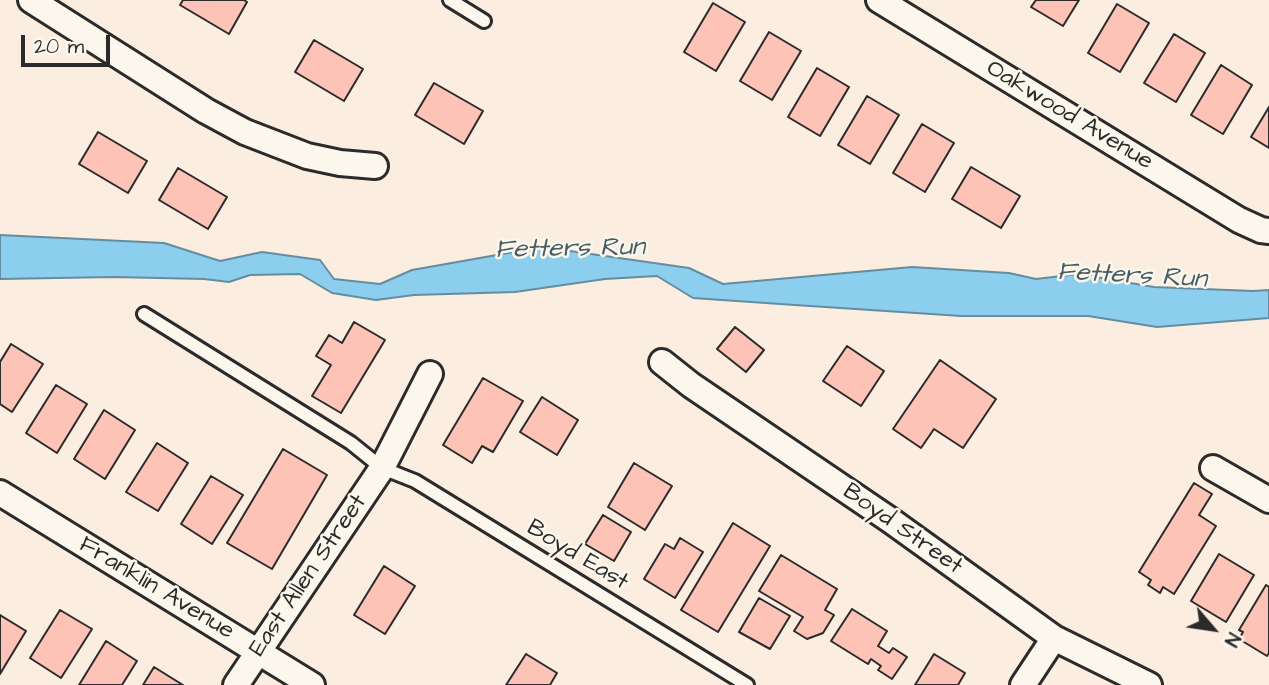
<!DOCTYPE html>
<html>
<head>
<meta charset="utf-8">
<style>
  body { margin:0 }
  #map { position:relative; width:1269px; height:685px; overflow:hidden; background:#fcede1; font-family:"Architects Daughter",sans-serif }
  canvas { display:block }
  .north { position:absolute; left:1178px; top:594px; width:70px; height:70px; -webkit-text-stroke:5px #fbf7ec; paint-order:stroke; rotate:119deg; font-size:19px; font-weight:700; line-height:28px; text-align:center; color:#2b2b2b }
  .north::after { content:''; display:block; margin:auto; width:24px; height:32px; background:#2b2b2b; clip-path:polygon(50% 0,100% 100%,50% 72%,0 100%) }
  .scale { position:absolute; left:21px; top:35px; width:89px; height:32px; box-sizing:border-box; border:4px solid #2b2b2b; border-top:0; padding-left:9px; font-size:21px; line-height:24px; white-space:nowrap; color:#2b2b2b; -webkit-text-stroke:5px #fbf7ec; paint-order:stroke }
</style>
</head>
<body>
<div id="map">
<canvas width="1269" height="685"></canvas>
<div class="north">N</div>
<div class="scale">20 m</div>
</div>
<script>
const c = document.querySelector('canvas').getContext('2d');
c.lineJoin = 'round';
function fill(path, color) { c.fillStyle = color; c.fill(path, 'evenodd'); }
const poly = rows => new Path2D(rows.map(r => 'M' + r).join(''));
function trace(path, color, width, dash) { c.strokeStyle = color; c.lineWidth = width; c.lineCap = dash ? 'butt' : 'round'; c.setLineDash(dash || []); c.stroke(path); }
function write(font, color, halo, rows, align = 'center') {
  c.font = font + ' "Architects Daughter",sans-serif'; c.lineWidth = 5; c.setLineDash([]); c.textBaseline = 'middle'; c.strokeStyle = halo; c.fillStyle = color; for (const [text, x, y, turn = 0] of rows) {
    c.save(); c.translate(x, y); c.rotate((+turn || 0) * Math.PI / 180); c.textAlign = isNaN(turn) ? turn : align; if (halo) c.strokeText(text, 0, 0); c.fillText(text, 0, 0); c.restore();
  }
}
const water = poly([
  [0,235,164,243,220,261,262,252,320,260,334,279,380,284,412,270,542,247,689,268,723,284,912,267,1009,273,1036,279,1078,274,1154,287,1253,291,1269,290,1269,318,1157,327,1088,316,961,316,780,304,693,298,657,276,605,279,515,292,414,295,376,300,332,293,300,274,250,275,229,282,204,279,114,277,0,279,0,235]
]);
fill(water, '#8bceed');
trace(water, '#658d9f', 2);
const building = poly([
  [183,0,244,0,247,2,229,34,180,5,183,0],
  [1036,0,1079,0,1063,26,1031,7,1036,0],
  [713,3,745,22,716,71,684,52,713,3],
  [1117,4,1149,23,1120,72,1088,53,1117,4],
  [769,32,801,51,772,100,740,81,769,32],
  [1174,34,1205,53,1176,102,1144,83,1174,34],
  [314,40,363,69,344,101,295,72,314,40],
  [1221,65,1252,85,1223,134,1191,115,1221,65],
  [817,68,849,87,820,136,788,117,817,68],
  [434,83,483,111,464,144,415,115,434,83],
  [867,96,899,115,870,164,838,145,867,96],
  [1269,107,1269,148,1251,137,1269,107],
  [922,124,954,143,925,192,893,173,922,124],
  [98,132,147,161,128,193,79,164,98,132],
  [971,167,1020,196,1001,228,952,199,971,167],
  [178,168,227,197,208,229,159,200,178,168],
  [354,322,385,340,341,413,312,396,331,365,316,356,329,335,342,343,354,322],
  [735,327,764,350,746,372,717,349,735,327],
  [11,344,43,364,12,412,0,404,0,362,11,344],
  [847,346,884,371,861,406,823,381,847,346],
  [940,360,996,399,963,448,934,429,921,448,893,429,940,360],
  [483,378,523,401,493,452,482,446,472,463,443,445,483,378],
  [56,385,87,404,57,453,26,433,56,385],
  [542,397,578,420,557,455,520,432,542,397],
  [104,410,135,430,105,479,74,459,104,410],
  [157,443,188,463,158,511,126,492,157,443],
  [283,449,327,475,272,569,227,543,283,449],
  [634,463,672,486,645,530,608,507,634,463],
  [211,476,243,495,212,544,181,524,211,476],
  [1194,483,1212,494,1199,515,1216,526,1174,594,1163,587,1160,593,1148,585,1151,580,1139,572,1194,483],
  [603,515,631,532,614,561,585,544,603,515],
  [733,523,770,546,718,632,681,610,733,523],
  [680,538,703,552,675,598,644,579,665,544,674,549,680,538],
  [1219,554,1254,575,1226,622,1191,601,1219,554],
  [781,555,837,589,825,610,834,615,823,633,807,639,794,631,803,617,759,591,781,555],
  [384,566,415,586,385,634,354,615,384,566],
  [1266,585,1269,587,1269,653,1267,656,1239,639,1243,632,1239,630,1266,585],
  [759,598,790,616,770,649,739,632,759,598],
  [852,609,887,631,878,646,889,653,893,648,907,657,892,679,878,670,881,666,871,659,868,664,831,641,852,609],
  [60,610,92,629,61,678,30,658,60,610],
  [0,615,26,631,0,674,0,615],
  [106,641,137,661,122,685,79,685,106,641],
  [526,654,557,673,550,685,506,685,526,654],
  [934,654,965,673,958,685,915,685,934,654],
  [154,667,183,685,143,685,154,667]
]);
fill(building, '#fec3b7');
trace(building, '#2b2b2b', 2);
const lane = poly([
  [450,0,484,21],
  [144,314,351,443,382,468,415,481,747,685]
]);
const street = poly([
  [31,0,206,111,245,132,307,156,340,163,375,166],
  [879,0,1239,220,1261,230,1269,231],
  [662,362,691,385,890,520,1054,638,1149,685],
  [1213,468,1269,500],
  [0,493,312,685],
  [236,685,382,468,430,374],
  [1023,685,1054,638]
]);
trace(lane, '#2b2b2b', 18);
trace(street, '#2b2b2b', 30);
trace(lane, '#fbf7ec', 12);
trace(street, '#fbf7ec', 24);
write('24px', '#2b2b2b', '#fbf7ec', [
  ["Oakwood Avenue",1069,116,31],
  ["Boyd Street",902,530,35],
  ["Boyd East",577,556,31],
  ["East Allen Street",309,576,-56],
  ["Franklin Avenue",156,589,31]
]);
write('italic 26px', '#485c65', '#fbf7ec', [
  ["Fetters Run",570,250,-1],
  ["Fetters Run",1132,277,3]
]);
</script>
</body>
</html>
